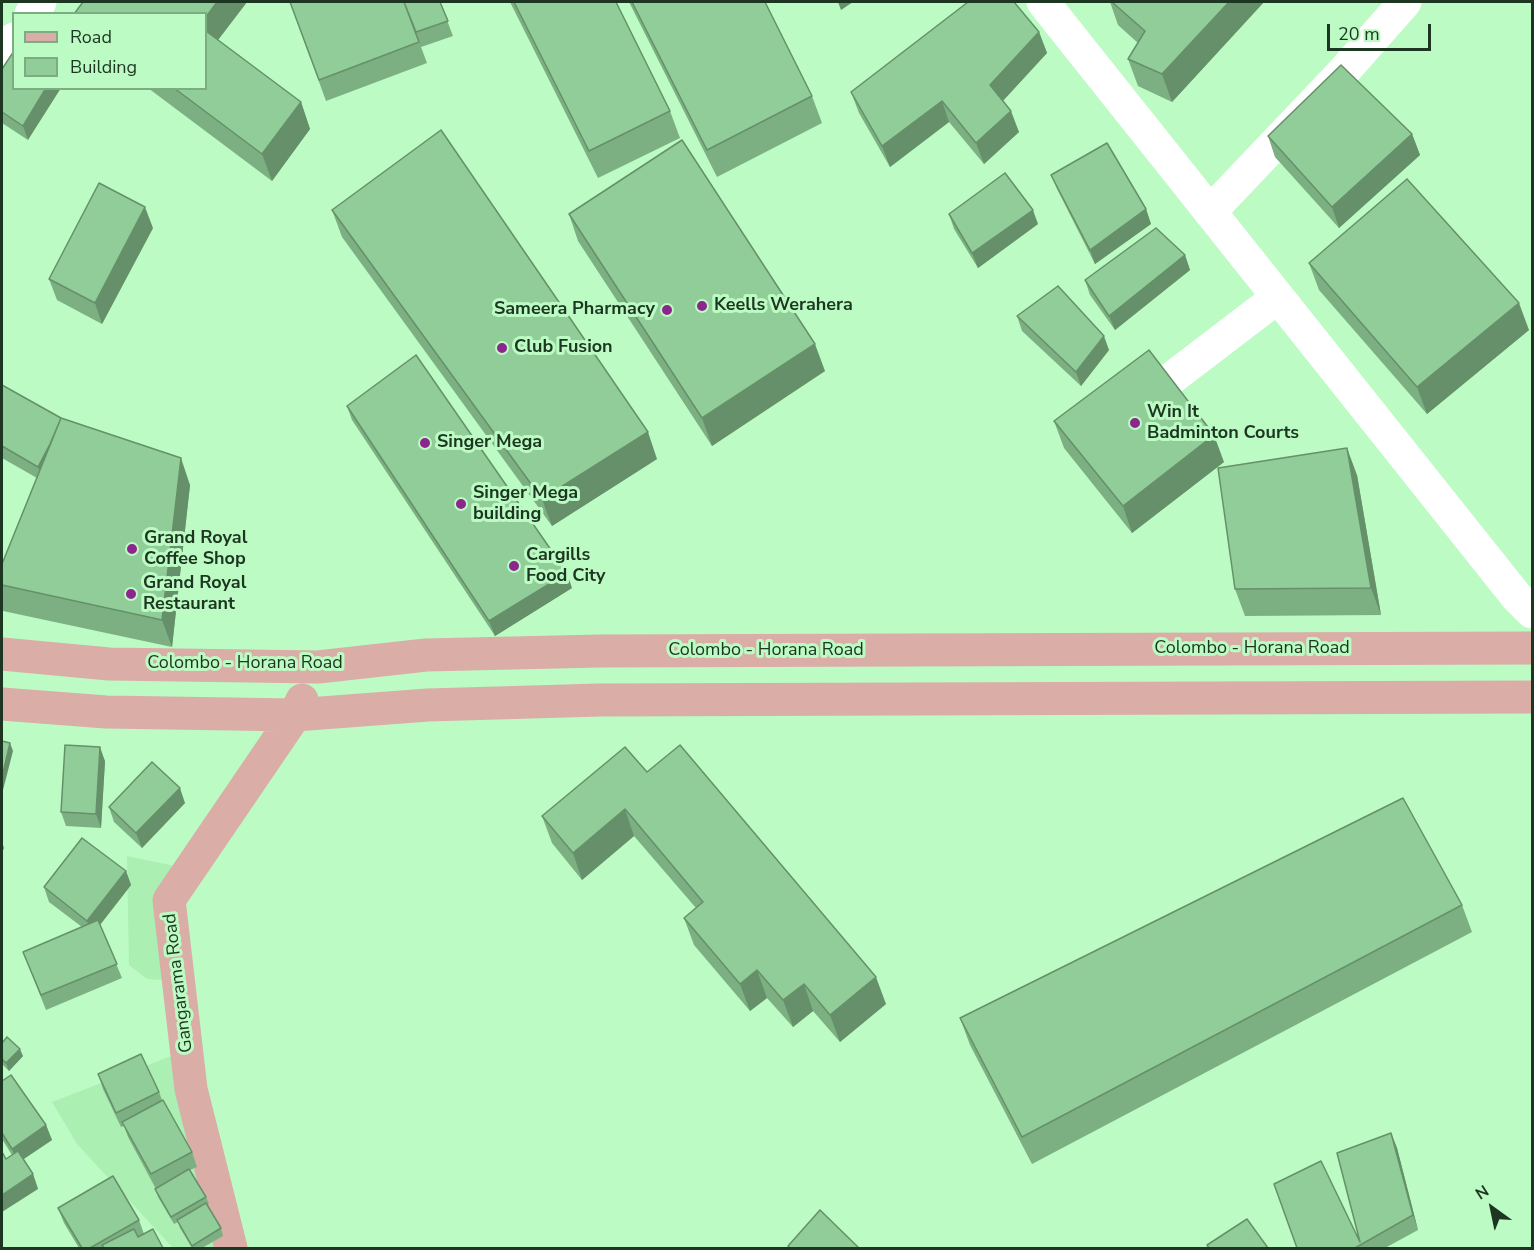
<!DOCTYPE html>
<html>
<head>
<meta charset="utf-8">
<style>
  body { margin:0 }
  #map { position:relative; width:1534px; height:1250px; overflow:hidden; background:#bcfbc3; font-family:"Nunito Sans",sans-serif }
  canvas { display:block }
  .frame { position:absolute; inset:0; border:3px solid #1d3621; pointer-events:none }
  .legend { position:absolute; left:12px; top:12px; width:195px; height:78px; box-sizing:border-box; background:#bcfbc3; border:2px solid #7cac82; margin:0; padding:8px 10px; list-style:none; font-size:18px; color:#1d3621 }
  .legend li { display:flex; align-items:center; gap:12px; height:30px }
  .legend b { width:30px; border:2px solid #7cac82 }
  .north { position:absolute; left:1462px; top:1178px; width:60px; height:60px; -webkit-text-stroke:4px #bcfbc3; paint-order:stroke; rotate:327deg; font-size:16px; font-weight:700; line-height:24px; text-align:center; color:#1d3621 }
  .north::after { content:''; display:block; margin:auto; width:21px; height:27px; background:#1d3621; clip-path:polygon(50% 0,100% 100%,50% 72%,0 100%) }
  .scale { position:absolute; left:1327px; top:24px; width:104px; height:27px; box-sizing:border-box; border:3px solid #1d3621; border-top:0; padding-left:8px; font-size:18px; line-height:21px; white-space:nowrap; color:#1d3621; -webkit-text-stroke:4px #bcfbc3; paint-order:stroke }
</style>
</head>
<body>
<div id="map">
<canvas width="1534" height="1250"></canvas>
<div class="frame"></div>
<ul class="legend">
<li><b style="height:8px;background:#daada7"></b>Road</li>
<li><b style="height:16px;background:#90cd98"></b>Building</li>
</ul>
<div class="north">N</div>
<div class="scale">20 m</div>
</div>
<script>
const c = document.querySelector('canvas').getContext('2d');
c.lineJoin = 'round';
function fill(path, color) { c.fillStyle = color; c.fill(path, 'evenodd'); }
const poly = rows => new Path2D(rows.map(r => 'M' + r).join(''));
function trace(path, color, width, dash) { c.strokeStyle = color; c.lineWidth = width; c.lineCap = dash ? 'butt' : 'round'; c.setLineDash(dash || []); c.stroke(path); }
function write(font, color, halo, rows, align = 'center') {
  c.font = font + ' "Nunito Sans",sans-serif'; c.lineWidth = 6; c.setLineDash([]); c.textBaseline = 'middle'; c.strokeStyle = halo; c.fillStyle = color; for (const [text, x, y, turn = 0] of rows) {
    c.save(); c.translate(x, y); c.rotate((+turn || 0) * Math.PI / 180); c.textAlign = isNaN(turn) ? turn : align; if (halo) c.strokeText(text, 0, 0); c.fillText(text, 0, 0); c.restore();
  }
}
fill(poly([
  [127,856,189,869,178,981,147,979,129,965],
  [187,1050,231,1248,173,1248,77,1144,52,1102]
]), '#abefb3');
trace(poly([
  [1043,2,1516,596,1532,612],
  [31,14,40,2],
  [2,57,14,39],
  [1210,212,1345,70,1405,2],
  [1164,384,1278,297]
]), '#fff', 33);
trace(poly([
  [2,654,109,664,318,667,426,655,600,651,1532,648],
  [2,704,106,712,295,715,428,705,600,700,1532,697],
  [231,1248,191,1089,169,900,295,715,302,700]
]), '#daada7', 33);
fill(poly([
  [83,2,247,2,218,40,301,102,310,129,272,181,148,88,206,88],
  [290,2,440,2,453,36,421,47,427,63,326,101],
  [510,2,616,2,670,111,680,138,598,178],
  [629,2,765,2,812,96,822,123,717,177],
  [1110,2,1264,2,1172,102,1138,86,1128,59,1138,43,1118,25],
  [1039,32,1047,53,1003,101,1019,132,984,164,949,122,890,167,859,113,851,92],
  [14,51,28,140,2,123,2,69],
  [1412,134,1420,155,1339,228,1275,157,1268,136],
  [1051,175,1146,209,1151,224,1095,264,1057,189],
  [332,210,657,459,552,526,342,237],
  [569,214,825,371,712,446,578,241],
  [949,214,1038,224,978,268,954,229],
  [153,228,102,324,57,300,49,279],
  [1185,255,1190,270,1115,330,1090,295,1085,280],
  [1309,263,1529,330,1427,414,1319,290],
  [1017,316,1109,350,1081,386,1022,331],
  [2,385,61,418,190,485,172,647,3,611,2,606,2,564,37,478,2,458],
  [347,406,572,588,495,636,352,420],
  [1054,421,1224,462,1132,533,1064,448],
  [1357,475,1381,615,1245,616,1235,589],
  [105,761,101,828,66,826,61,812],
  [647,772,886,1004,840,1042,813,1011,793,1027,767,998,750,1011,694,945,684,918,696,908,634,836,582,880,552,843,542,816],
  [185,803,142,848,114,822,109,807],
  [126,871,131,885,100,925,122,978,46,1010,23,952,82,927,49,902,44,887],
  [1462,905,1472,932,1032,1164,970,1045,960,1018],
  [2,1043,23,1056,9,1071,2,1064],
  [98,1074,159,1092,162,1100,192,1152,197,1167,190,1170,206,1197,209,1204,207,1205,221,1228,223,1236,202,1248,192,1248,180,1228,178,1222,174,1224,158,1197,155,1189,156,1189,128,1137,124,1126,121,1127,103,1089],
  [2,1081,46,1125,52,1140,23,1159,33,1174,38,1189,6,1159,12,1155,2,1139],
  [1391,1133,1397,1148,1418,1230,1385,1248,1297,1248,1360,1242],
  [58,1208,139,1220,144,1234,163,1248,79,1248,64,1223]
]), '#7cb083');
fill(poly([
  [217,2,247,2,208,53,206,45,206,17],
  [838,2,853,2,841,10],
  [1229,2,1264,2,1172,102,1162,74],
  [1039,32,1047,53,998,106,990,85],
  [46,88,61,88,28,140,23,126],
  [942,101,949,122,890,167,882,146],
  [301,102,310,129,272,181,262,154],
  [1011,111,1019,132,984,164,976,143],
  [1412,134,1420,155,1339,228,1332,207],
  [145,207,153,228,102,324,95,303],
  [1146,209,1151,224,1095,264,1090,250],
  [1033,210,1038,224,978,268,972,253],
  [1185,255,1190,270,1115,330,1109,316],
  [1519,303,1529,330,1427,414,1417,387],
  [1104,336,1109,350,1081,386,1076,372],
  [815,344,825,371,712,446,702,418],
  [64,420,43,481,38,467],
  [648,432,657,459,552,526,542,499],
  [1214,435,1224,462,1132,533,1123,506],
  [1347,448,1357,475,1381,615,1371,588],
  [181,458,190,485,172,647,162,620],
  [567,573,572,588,495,636,489,621],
  [10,743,13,751,3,790,2,786,2,777],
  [100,747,105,761,101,828,96,814],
  [180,788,185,803,142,848,136,833],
  [625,809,634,836,582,880,573,853],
  [2,842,4,848,2,853],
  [126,871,131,885,92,935,87,921],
  [757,970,767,998,750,1011,740,984],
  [876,977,886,1004,840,1042,830,1015],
  [804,984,813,1011,793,1027,783,1000],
  [20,1049,23,1056,9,1071,6,1063],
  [46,1125,52,1140,18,1163,12,1149],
  [1391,1133,1397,1148,1418,1230,1413,1215],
  [33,1174,38,1189,2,1212,2,1195]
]), '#65906a');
const building = poly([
  [83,2,217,2,206,17,206,14,74,14,83,2],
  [290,2,404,2,419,42,319,80,290,2],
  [404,2,440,2,448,21,416,32,404,2],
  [514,2,616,2,670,111,589,151,514,2],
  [632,2,765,2,812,96,707,150,632,2],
  [968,2,1014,2,1039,32,990,85,1011,111,976,143,942,101,882,146,851,92,968,2],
  [1112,2,1229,2,1162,74,1128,59,1145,31,1112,2],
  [206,31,301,102,262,154,174,88,206,88,206,31],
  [14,51,14,88,46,88,23,126,2,112,2,69,14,51],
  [1341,65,1412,134,1332,207,1268,136,1341,65],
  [441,130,648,432,542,499,332,210,441,130],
  [682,140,815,344,702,418,569,214,682,140],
  [1107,143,1146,209,1090,250,1051,175,1107,143],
  [1005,173,1033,210,972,253,949,214,1005,173],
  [1407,179,1519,303,1417,387,1309,263,1407,179],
  [99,183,145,207,95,303,49,279,99,183],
  [1156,228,1185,255,1109,316,1085,280,1156,228],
  [1058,286,1104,336,1076,372,1017,316,1058,286],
  [1149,350,1214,435,1123,506,1054,421,1149,350],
  [416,355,567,573,489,621,347,406,416,355],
  [2,385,61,418,50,444,38,467,2,446,2,385],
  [61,418,181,458,162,620,2,585,2,564,61,418],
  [1347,448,1371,588,1235,589,1218,468,1347,448],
  [2,741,10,743,2,777,2,741],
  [65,745,100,747,96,814,61,812,65,745],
  [680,745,876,977,830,1015,804,984,783,1000,757,970,740,984,684,918,703,902,625,809,573,853,542,816,625,747,647,772,680,745],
  [152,762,180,788,136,833,109,807,152,762],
  [1403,798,1462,905,1022,1137,960,1018,1403,798],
  [82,838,126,871,87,921,44,887,82,838],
  [98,920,117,964,41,995,23,952,98,920],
  [7,1037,20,1049,6,1063,2,1059,2,1043,7,1037],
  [141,1054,159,1092,116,1113,98,1074,141,1054],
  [11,1075,46,1125,12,1149,2,1133,2,1081,11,1075],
  [163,1100,192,1152,151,1174,122,1122,163,1100],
  [1391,1133,1413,1215,1355,1248,1297,1248,1274,1184,1321,1161,1360,1242,1337,1153,1391,1133],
  [18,1151,33,1174,2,1195,2,1152,6,1159,18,1151],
  [189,1169,206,1197,171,1217,155,1189,189,1169],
  [113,1176,139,1220,90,1248,82,1248,58,1208,113,1176],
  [206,1203,221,1228,192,1246,177,1220,206,1203],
  [820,1210,859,1248,790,1248,788,1246,820,1210],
  [1247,1219,1268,1248,1209,1248,1207,1245,1247,1219],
  [134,1229,138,1237,153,1229,163,1248,104,1248,102,1245,134,1229]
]);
fill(building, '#90cd98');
trace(building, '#65906a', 1.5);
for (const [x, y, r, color] of [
  [702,306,6,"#8c268d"],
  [667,310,6,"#8c268d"],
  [502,348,6,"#8c268d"],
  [1135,423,6,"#8c268d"],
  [425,443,6,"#8c268d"],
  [461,504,6,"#8c268d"],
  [132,549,6,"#8c268d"],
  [514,566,6,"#8c268d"],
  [131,594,6,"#8c268d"]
]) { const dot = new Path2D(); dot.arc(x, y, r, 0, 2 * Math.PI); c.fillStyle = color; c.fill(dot); trace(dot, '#bcfbc3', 2); }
write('bold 18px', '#1d3621', '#bcfbc3', [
  ["Keells Werahera",714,306],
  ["Sameera Pharmacy",655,310,"right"],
  ["Club Fusion",514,348],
  ["Win It",1147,413],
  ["Badminton Courts",1147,434],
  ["Singer Mega",437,443],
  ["Singer Mega",473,494],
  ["building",473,515],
  ["Grand Royal",144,539],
  ["Coffee Shop",144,560],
  ["Cargills",526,556],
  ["Food City",526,577],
  ["Grand Royal",143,584],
  ["Restaurant",143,605]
], 'left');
write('18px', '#1d3621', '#bcfbc3', [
  ["Colombo - Horana Road",1252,649],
  ["Colombo - Horana Road",766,651],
  ["Colombo - Horana Road",245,664],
  ["Gangarama Road",179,983,-97]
]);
</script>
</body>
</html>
